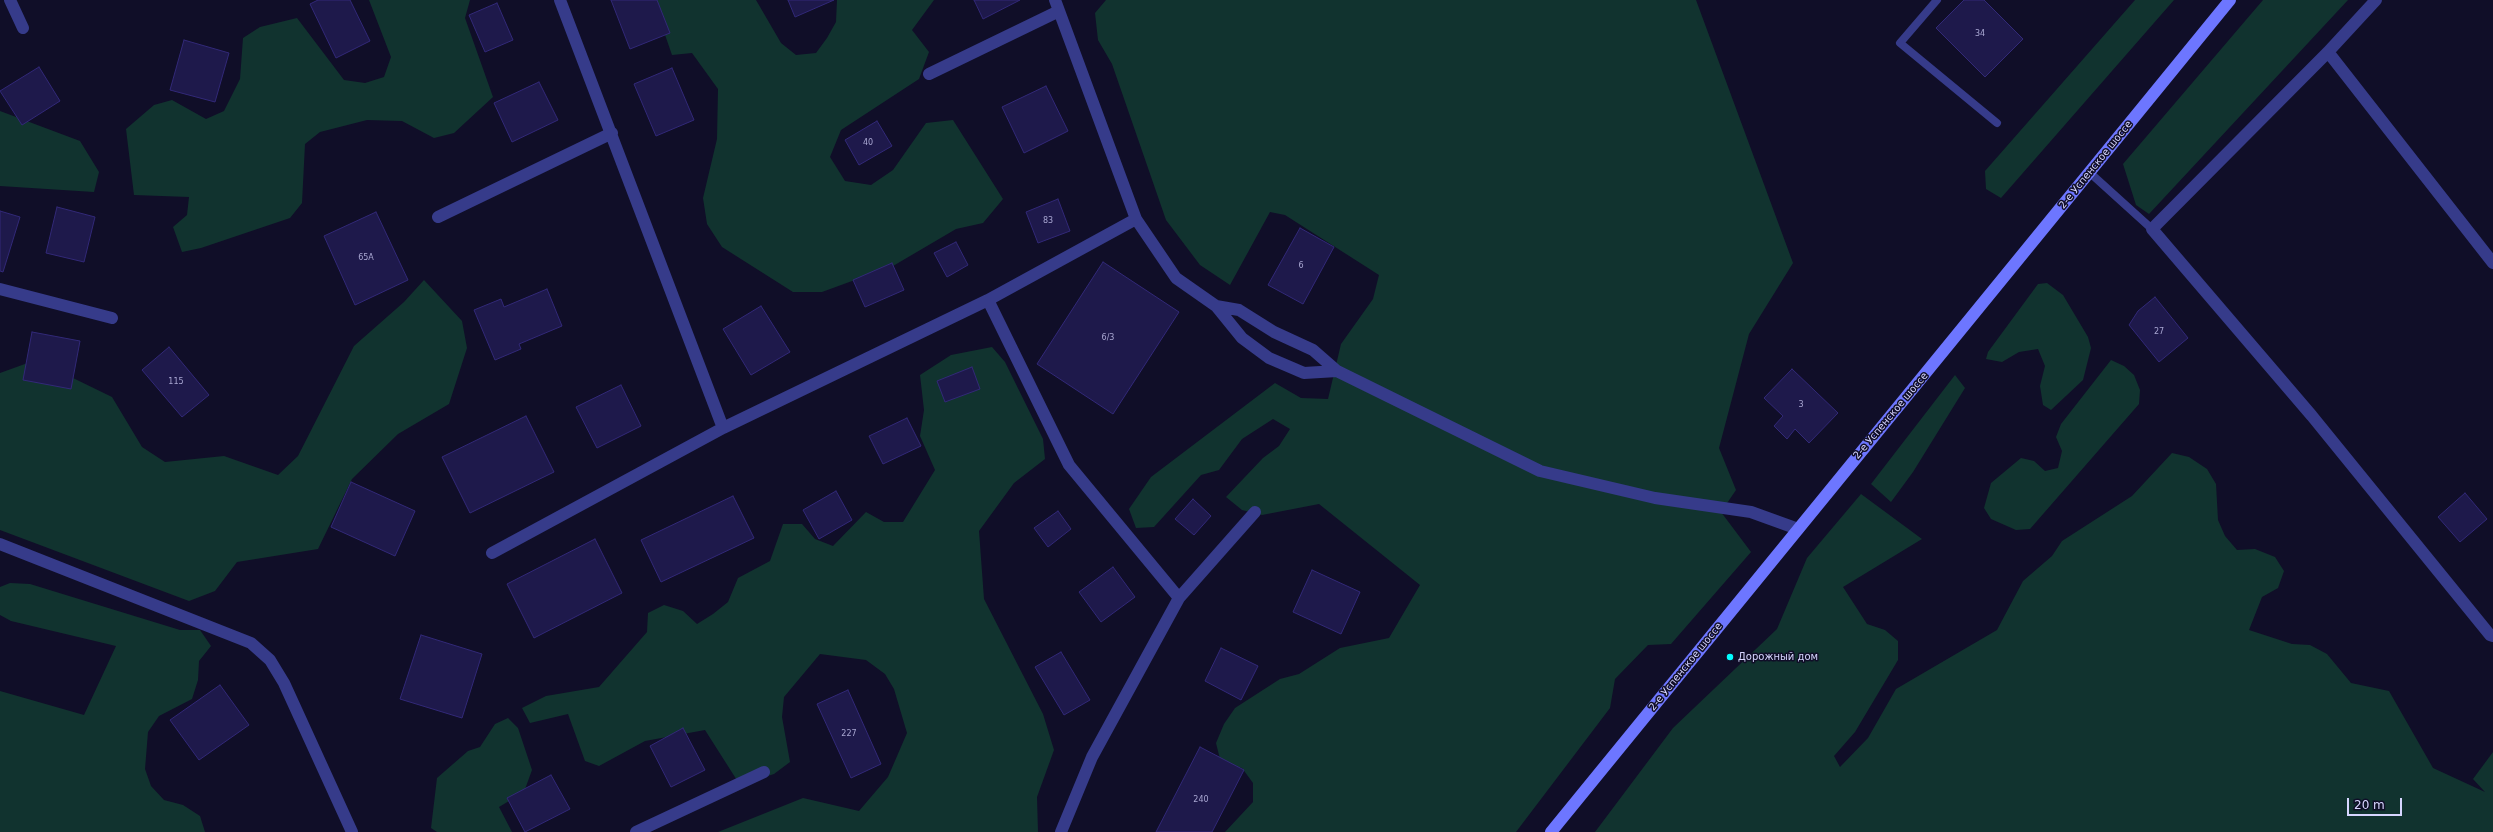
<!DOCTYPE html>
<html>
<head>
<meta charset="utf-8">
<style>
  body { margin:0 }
  #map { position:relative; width:2493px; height:832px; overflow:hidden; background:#100e28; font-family:"DejaVu Sans",sans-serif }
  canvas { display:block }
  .scale { position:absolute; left:2347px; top:798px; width:55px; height:18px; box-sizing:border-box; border:2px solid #d7d6ff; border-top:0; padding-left:5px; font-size:12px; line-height:14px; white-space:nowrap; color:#d7d6ff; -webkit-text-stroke:3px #100e28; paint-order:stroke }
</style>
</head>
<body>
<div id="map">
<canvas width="2493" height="832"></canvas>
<div class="scale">20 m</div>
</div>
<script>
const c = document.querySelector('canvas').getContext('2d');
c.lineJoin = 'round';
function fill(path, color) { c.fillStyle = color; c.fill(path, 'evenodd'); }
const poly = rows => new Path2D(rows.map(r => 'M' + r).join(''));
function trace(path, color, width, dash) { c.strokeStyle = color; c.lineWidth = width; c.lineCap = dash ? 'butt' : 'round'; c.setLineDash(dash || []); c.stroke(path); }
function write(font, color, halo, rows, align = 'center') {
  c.font = font + ' "DejaVu Sans",sans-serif'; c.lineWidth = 3; c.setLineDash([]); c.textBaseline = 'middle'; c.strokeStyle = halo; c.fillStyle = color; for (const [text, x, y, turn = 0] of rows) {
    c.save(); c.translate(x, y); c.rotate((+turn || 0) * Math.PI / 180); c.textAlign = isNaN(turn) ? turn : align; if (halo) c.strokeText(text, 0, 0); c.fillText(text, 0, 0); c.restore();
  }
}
fill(poly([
  [369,0,470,0,465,18,493,97,454,133,434,138,402,121,367,120,320,132,305,144,302,203,290,218,201,248,182,252,173,227,187,215,189,197,134,195,126,129,154,105,172,100,206,119,224,111,240,79,243,38,260,27,297,18,344,80,365,83,384,77,391,57],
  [653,0,756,0,781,43,796,55,816,53,827,38,836,22,837,0,934,0,912,30,929,52,919,79,841,130,830,157,845,181,871,185,893,170,926,123,953,120,1003,199,983,223,956,229,893,266,822,292,793,292,722,247,707,224,703,198,717,139,718,89,692,53,672,55],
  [1106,0,1696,0,1793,263,1749,334,1719,448,1736,490,1721,512,1751,552,1671,644,1648,645,1615,679,1610,708,1516,832,1225,832,1253,802,1253,783,1242,768,1221,763,1216,743,1224,724,1235,708,1280,679,1299,674,1340,648,1389,638,1420,585,1319,504,1262,515,1242,510,1226,497,1263,458,1279,446,1290,429,1273,419,1242,439,1219,470,1201,475,1154,527,1136,528,1129,509,1151,477,1275,383,1301,398,1328,399,1341,344,1373,299,1379,275,1285,215,1270,212,1230,285,1200,265,1166,220,1112,64,1098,40,1095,13],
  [2135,0,2174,0,2001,198,1986,189,1985,171],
  [2263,0,2348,0,2149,214,2136,205,2123,164],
  [0,111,80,141,99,172,94,192,0,186],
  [424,280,462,321,467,348,449,404,398,434,352,479,318,549,237,562,215,591,189,601,0,530,0,373,36,360,112,397,142,447,165,462,224,456,278,475,298,456,354,346,404,302],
  [2047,283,2063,295,2088,337,2091,348,2083,380,2051,410,2043,405,2040,386,2045,366,2038,349,2019,352,2002,362,1986,359,1988,352,2038,284],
  [992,347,1005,362,1043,439,1045,459,1014,483,979,531,984,599,1043,714,1054,750,1037,797,1038,832,718,832,803,798,859,811,888,777,907,733,894,689,885,674,866,660,820,654,784,697,782,717,790,762,774,774,740,785,705,730,645,741,599,766,585,761,568,714,530,723,522,708,546,696,599,687,647,632,648,613,664,605,683,611,697,624,713,614,728,602,738,578,770,561,783,524,802,524,815,539,833,546,866,512,884,522,903,522,935,470,920,436,924,410,920,375,951,355],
  [2111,360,2124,366,2134,375,2140,390,2139,404,2030,529,2016,530,1991,519,1984,508,1991,483,2021,458,2034,461,2045,471,2058,468,2062,451,2056,437,2061,424],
  [1955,375,1965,388,1913,472,1891,502,1871,484],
  [2172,453,2189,457,2207,469,2216,484,2218,520,2225,536,2237,550,2255,549,2275,557,2284,571,2278,588,2262,597,2249,630,2292,644,2310,645,2327,654,2351,683,2389,691,2433,768,2485,792,2473,779,2493,752,2493,832,1595,832,1673,728,1777,629,1807,558,1861,494,1922,539,1843,587,1867,624,1885,630,1898,641,1898,660,1855,732,1834,756,1840,767,1868,738,1896,689,1997,630,2023,581,2052,556,2062,541,2132,496],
  [10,583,30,584,180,630,200,630,211,646,199,661,198,680,192,699,159,716,148,732,145,769,151,786,164,800,183,805,200,816,205,832,0,832,0,691,84,715,116,646,11,621,0,615,0,587],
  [508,718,518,728,532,770,524,792,499,807,512,832,437,832,431,828,437,778,468,751,480,747,495,724]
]), '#11332f');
const building = poly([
  [318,0,350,0,370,41,336,58,310,4,318,0],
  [611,0,657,0,670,33,630,49,611,0],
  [788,0,834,0,795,17,788,0],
  [974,0,1020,0,983,19,974,0],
  [1964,0,1984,0,2023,39,1985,77,1936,28,1964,0],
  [497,3,513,40,485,52,469,15,497,3],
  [184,40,229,53,215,102,170,90,184,40],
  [39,67,60,101,22,125,0,91,39,67],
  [672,68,694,120,656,136,634,84,672,68],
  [539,82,558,120,512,142,494,103,539,82],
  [1046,86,1068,131,1024,153,1002,107,1046,86],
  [877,121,892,146,859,165,845,140,877,121],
  [1058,199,1070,231,1038,243,1026,212,1058,199],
  [57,207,95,217,84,262,46,253,57,207],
  [0,211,20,217,3,272,0,271,0,211],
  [376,212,408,280,355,305,324,236,376,212],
  [1300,228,1334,247,1303,304,1268,285,1300,228],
  [956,242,968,265,947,277,934,253,956,242],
  [1103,262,1179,312,1113,414,1037,364,1103,262],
  [892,263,904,290,865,307,853,280,892,263],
  [547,289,562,326,519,344,521,349,495,360,474,310,501,299,504,307,547,289],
  [2155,297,2188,338,2159,362,2129,325,2138,311,2155,297],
  [761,306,790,352,751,375,723,329,761,306],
  [32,332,80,341,71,389,23,380,32,332],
  [169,347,209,395,182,417,142,370,169,347],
  [972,367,980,389,945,402,937,381,972,367],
  [1792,369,1838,413,1809,443,1795,429,1787,439,1774,426,1783,416,1764,398,1792,369],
  [621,385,641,426,597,448,576,407,621,385],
  [526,416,554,472,470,513,442,457,526,416],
  [907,418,921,446,883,464,869,436,907,418],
  [351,482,415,511,395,556,331,527,351,482],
  [836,491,852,520,819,539,803,510,836,491],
  [2465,493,2487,519,2460,542,2438,517,2465,493],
  [733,496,754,538,661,582,641,540,733,496],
  [1193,499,1211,516,1194,535,1175,519,1193,499],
  [1058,511,1071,529,1048,547,1034,528,1058,511],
  [595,539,622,593,534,638,507,584,595,539],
  [1113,567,1135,597,1101,622,1079,592,1113,567],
  [1312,570,1360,592,1341,634,1293,612,1312,570],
  [421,635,482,654,462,718,400,699,421,635],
  [1221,648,1258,666,1241,700,1205,681,1221,648],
  [1061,652,1090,700,1064,715,1035,667,1061,652],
  [220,685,249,725,199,760,170,720,220,685],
  [848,690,881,764,851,778,817,704,848,690],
  [683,728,705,770,671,787,650,746,683,728],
  [1200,747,1244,770,1212,832,1156,832,1200,747],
  [551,775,570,809,525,832,507,798,551,775]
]);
fill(building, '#1e194b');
trace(building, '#322978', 1);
trace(poly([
  [1937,0,1900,43,1997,123],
  [2089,172,2152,229]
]), '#363b8a', 8);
trace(poly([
  [10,0,23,28],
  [560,0,723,428,988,300,1136,219],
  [1055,0,1136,219,1176,278,1216,306,1242,338,1269,358,1304,373,1337,371,1313,350,1274,332,1239,310,1216,306],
  [2376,0,2328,52,2152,229,2312,416,2490,635,2493,636],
  [2328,52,2493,263],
  [929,74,1059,11],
  [438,217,612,133],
  [0,289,112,318],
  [988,300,1069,465,1179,598],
  [1337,371,1540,471,1655,498,1751,512,1798,529],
  [0,544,251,643,270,660,284,683,352,832],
  [492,553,723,428],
  [636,832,764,772],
  [1061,832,1092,757,1179,598,1255,512]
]), '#363b8a', 12);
trace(poly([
  [1551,832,2230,0]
]), '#6d76ff', 12);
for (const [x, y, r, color] of [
  [1730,657,4,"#02fdff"]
]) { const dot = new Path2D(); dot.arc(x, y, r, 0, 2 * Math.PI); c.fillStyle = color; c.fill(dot); trace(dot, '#100e28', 1.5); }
write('8px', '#a9a7d2', null, [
  ["34",1980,34],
  ["40",868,143],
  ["83",1048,221],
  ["65А",366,258],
  ["6",1301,266],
  ["27",2159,332],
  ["6/3",1108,338],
  ["115",176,382],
  ["3",1801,405],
  ["227",849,734],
  ["240",1201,800]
]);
write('10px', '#d7d6ff', '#100e28', [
  ["2-е Успенское шоссе",2096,165,-51],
  ["2-е Успенское шоссе",1891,416,-50],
  ["2-е Успенское шоссе",1686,667,-51]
]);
write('10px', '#d7d6ff', '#100e28', [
  ["Дорожный дом",1738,657]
], 'left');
</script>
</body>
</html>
